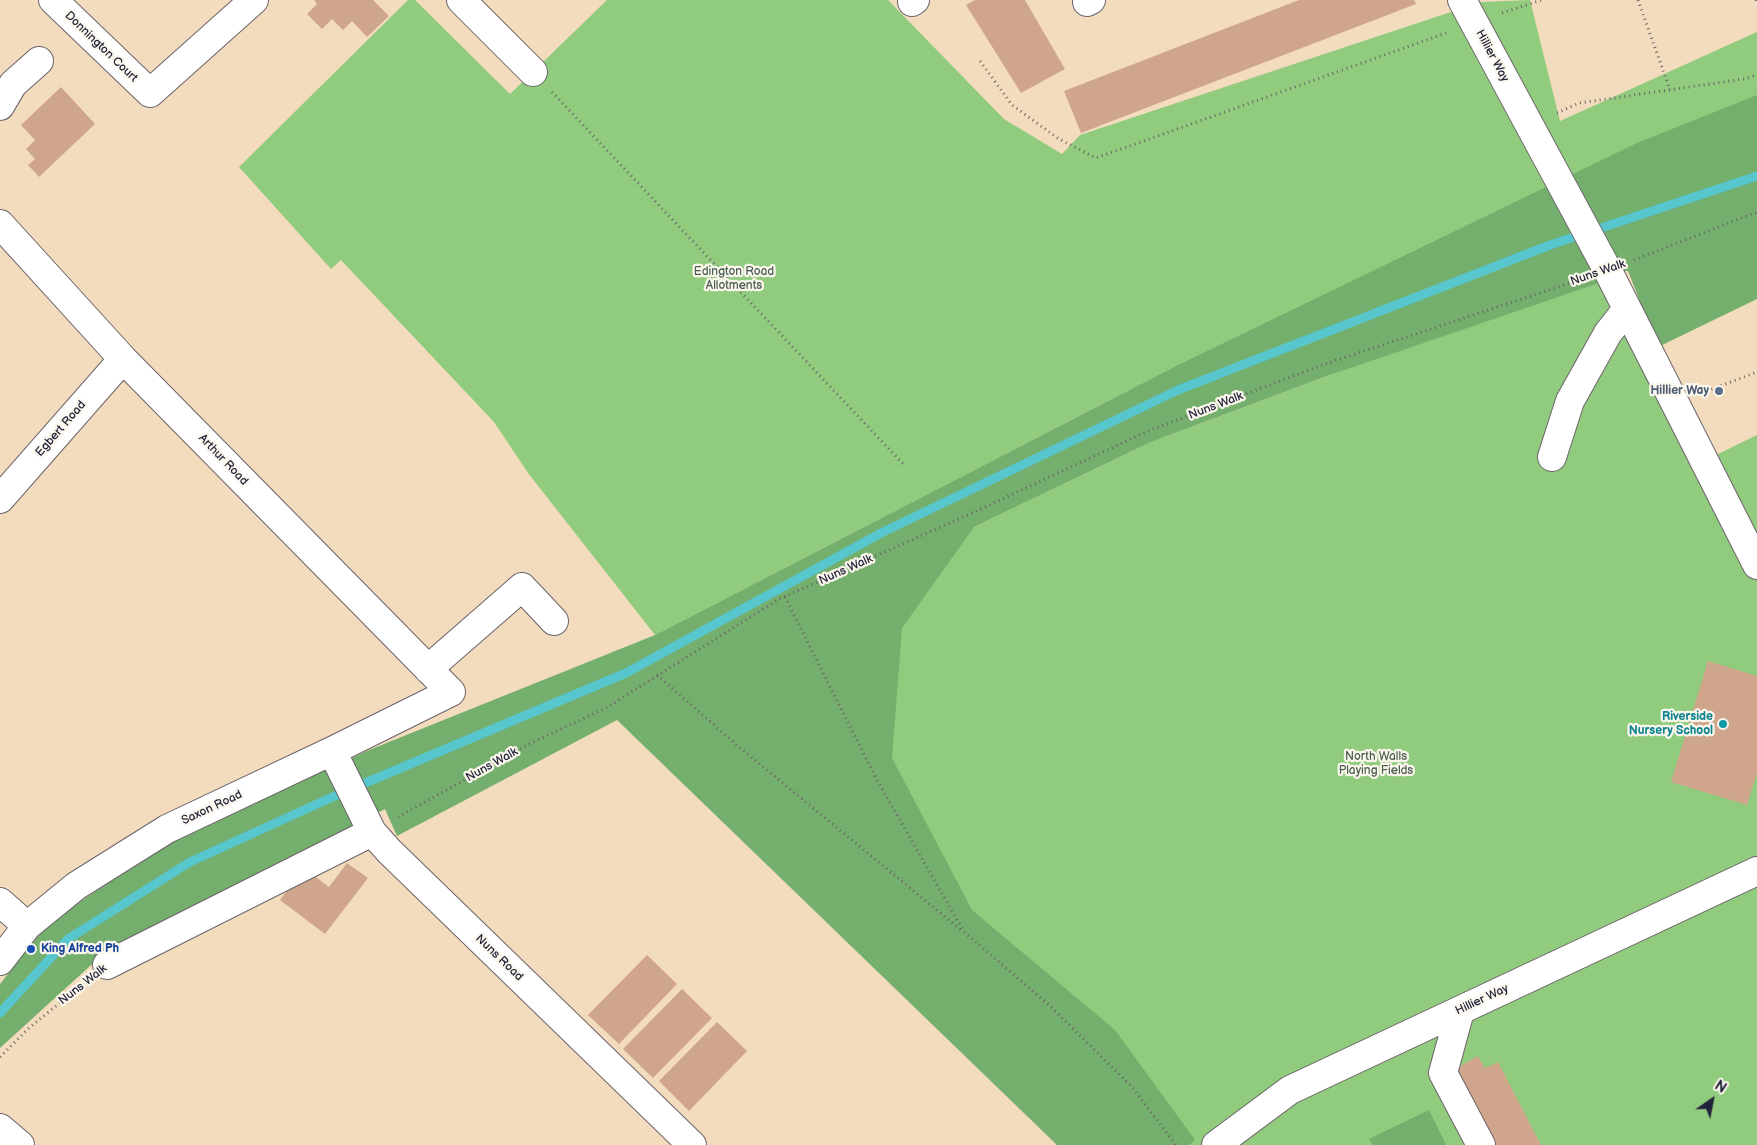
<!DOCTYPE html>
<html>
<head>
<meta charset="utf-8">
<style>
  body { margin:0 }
  #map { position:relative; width:1757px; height:1145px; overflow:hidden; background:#f3dcbe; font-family:"Balsamiq Sans",sans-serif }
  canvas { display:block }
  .north { position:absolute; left:1687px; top:1075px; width:50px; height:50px; -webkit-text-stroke:4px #fbf7ec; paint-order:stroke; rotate:33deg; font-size:14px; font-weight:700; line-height:20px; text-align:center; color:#22223b }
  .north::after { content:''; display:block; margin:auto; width:18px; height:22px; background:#22223b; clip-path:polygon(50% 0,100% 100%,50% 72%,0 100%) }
</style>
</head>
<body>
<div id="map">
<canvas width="1757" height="1145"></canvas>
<div class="north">N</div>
</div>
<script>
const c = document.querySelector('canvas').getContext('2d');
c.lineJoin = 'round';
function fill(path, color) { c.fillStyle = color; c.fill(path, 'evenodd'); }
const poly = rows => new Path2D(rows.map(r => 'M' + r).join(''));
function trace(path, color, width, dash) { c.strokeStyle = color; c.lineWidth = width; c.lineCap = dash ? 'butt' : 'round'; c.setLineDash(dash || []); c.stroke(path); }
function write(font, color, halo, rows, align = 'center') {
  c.font = font + ' "Balsamiq Sans",sans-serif'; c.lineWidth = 4.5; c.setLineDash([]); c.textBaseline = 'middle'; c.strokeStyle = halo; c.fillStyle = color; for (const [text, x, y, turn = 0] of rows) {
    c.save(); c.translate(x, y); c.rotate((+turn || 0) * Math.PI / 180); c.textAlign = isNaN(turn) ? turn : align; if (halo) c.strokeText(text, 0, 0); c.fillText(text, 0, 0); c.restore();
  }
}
fill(poly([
  [408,0,415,0,510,94,607,0,888,0,1004,119,1062,154,1080,135,1481,2,1530,0,1560,121,1757,32,1757,150,1168,370,655,635,528,473,494,422,341,260,331,269,239,167],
  [1608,271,1757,565,1757,1145,1057,1145,789,616,1151,442],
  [1757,435,1757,543,1714,456]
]), '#91cb7e');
fill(poly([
  [1757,95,1757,299,1658,347,1628,271,1608,271,1596,284,1327,376,1151,442,974,527,902,628,892,758,972,910,1115,1030,1195,1140,1189,1145,1057,1145,617,720,397,836,385,809,101,956,0,1048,0,984,50,921,172,842,369,750,655,635,1168,370,1637,143],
  [1429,1110,1446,1145,1373,1145,1369,1139]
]), '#74af6d');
trace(poly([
  [0,1013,68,939,190,862,339,794,626,673,883,532,1178,390,1550,245,1757,176]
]), '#58c6cd', 9);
fill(poly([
  [314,0,373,0,389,16,367,37,352,21,343,30,332,19,322,29,307,14,317,4],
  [975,0,1025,0,1065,69,1021,93,966,5],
  [1299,0,1414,0,1416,4,1081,133,1064,91],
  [61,87,95,124,39,177,28,165,35,159,26,149,35,140,21,125],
  [1708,661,1757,676,1757,773,1747,805,1671,782],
  [347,863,368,878,325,934,280,900,304,868,329,887],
  [647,955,677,984,619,1044,588,1015],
  [682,989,712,1018,653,1078,623,1049],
  [717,1022,747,1051,689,1111,659,1081],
  [1478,1056,1485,1068,1498,1062,1541,1145,1487,1145,1449,1072]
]), '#cfa68c');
const minor = poly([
  [53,0,150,93,254,0],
  [461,0,533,72],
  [1462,0,1608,271,1757,565],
  [912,2,915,0],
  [1087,2,1091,0],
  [0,106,13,84,39,61],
  [0,224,123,359,451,692,332,751,167,829,76,886,27,926,0,961],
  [1552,457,1570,401,1608,333,1627,309],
  [0,499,123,359],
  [428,669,522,587,554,621],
  [332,751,372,832,389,851,692,1145],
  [0,902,27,926],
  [107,965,372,832],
  [1460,1011,1443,1073,1481,1145],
  [0,1128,20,1145],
  [1216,1145,1290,1090,1757,871]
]);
trace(minor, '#6b6369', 30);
trace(poly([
  [1638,0,1670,90],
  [1756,0,1757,5],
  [1502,13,1542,0],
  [980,61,1012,105,1059,139,1096,158,1446,33],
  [552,92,905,466],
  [1557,113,1579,103,1744,79,1757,75],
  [1634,260,1757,212],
  [1702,393,1757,372],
  [785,597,877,780,964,932,1049,1005,1132,1087,1176,1145],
  [657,675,739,747,961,930],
  [398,817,531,743,606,708,779,599,970,514,1148,431,1325,364,1579,280],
  [0,1057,29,1028,84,983]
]), '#6b6369', 3, [1, 4]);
trace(minor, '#fff', 28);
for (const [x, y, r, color] of [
  [1719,391,5,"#5c6f8a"],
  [1723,724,5,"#0f9aa8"],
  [31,949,5,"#1a4fb4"]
]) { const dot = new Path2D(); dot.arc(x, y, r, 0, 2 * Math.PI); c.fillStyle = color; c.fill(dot); trace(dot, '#fbf7ec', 2); }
write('12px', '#22223b', '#fbf7ec', [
  ["Donnington Court",101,47,44],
  ["Hillier Way",1492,56,62],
  ["Nuns Walk",1598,273,-19],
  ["Nuns Walk",1216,406,-21],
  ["Egbert Road",61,429,-49],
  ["Arthur Road",223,460,46],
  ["Nuns Walk",846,570,-24],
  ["Nuns Walk",492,765,-29],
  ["Saxon Road",212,808,-25],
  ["Nuns Road",499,958,44],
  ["Nuns Walk",83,985,-38],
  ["Hillier Way",1482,1000,-25]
]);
write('12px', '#495d52', '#fbf7ec', [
  ["Edington Road",734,272],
  ["Allotments",734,286],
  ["North Walls",1376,757],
  ["Playing Fields",1376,771]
]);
write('bold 12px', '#4e5e75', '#fbf7ec', [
  ["Hillier Way",1709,391]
], 'right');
write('bold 12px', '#0d838f', '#fbf7ec', [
  ["Riverside",1713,717],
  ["Nursery School",1713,731]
], 'right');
write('bold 12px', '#164399', '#fbf7ec', [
  ["King Alfred Ph",41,949]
], 'left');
</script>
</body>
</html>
